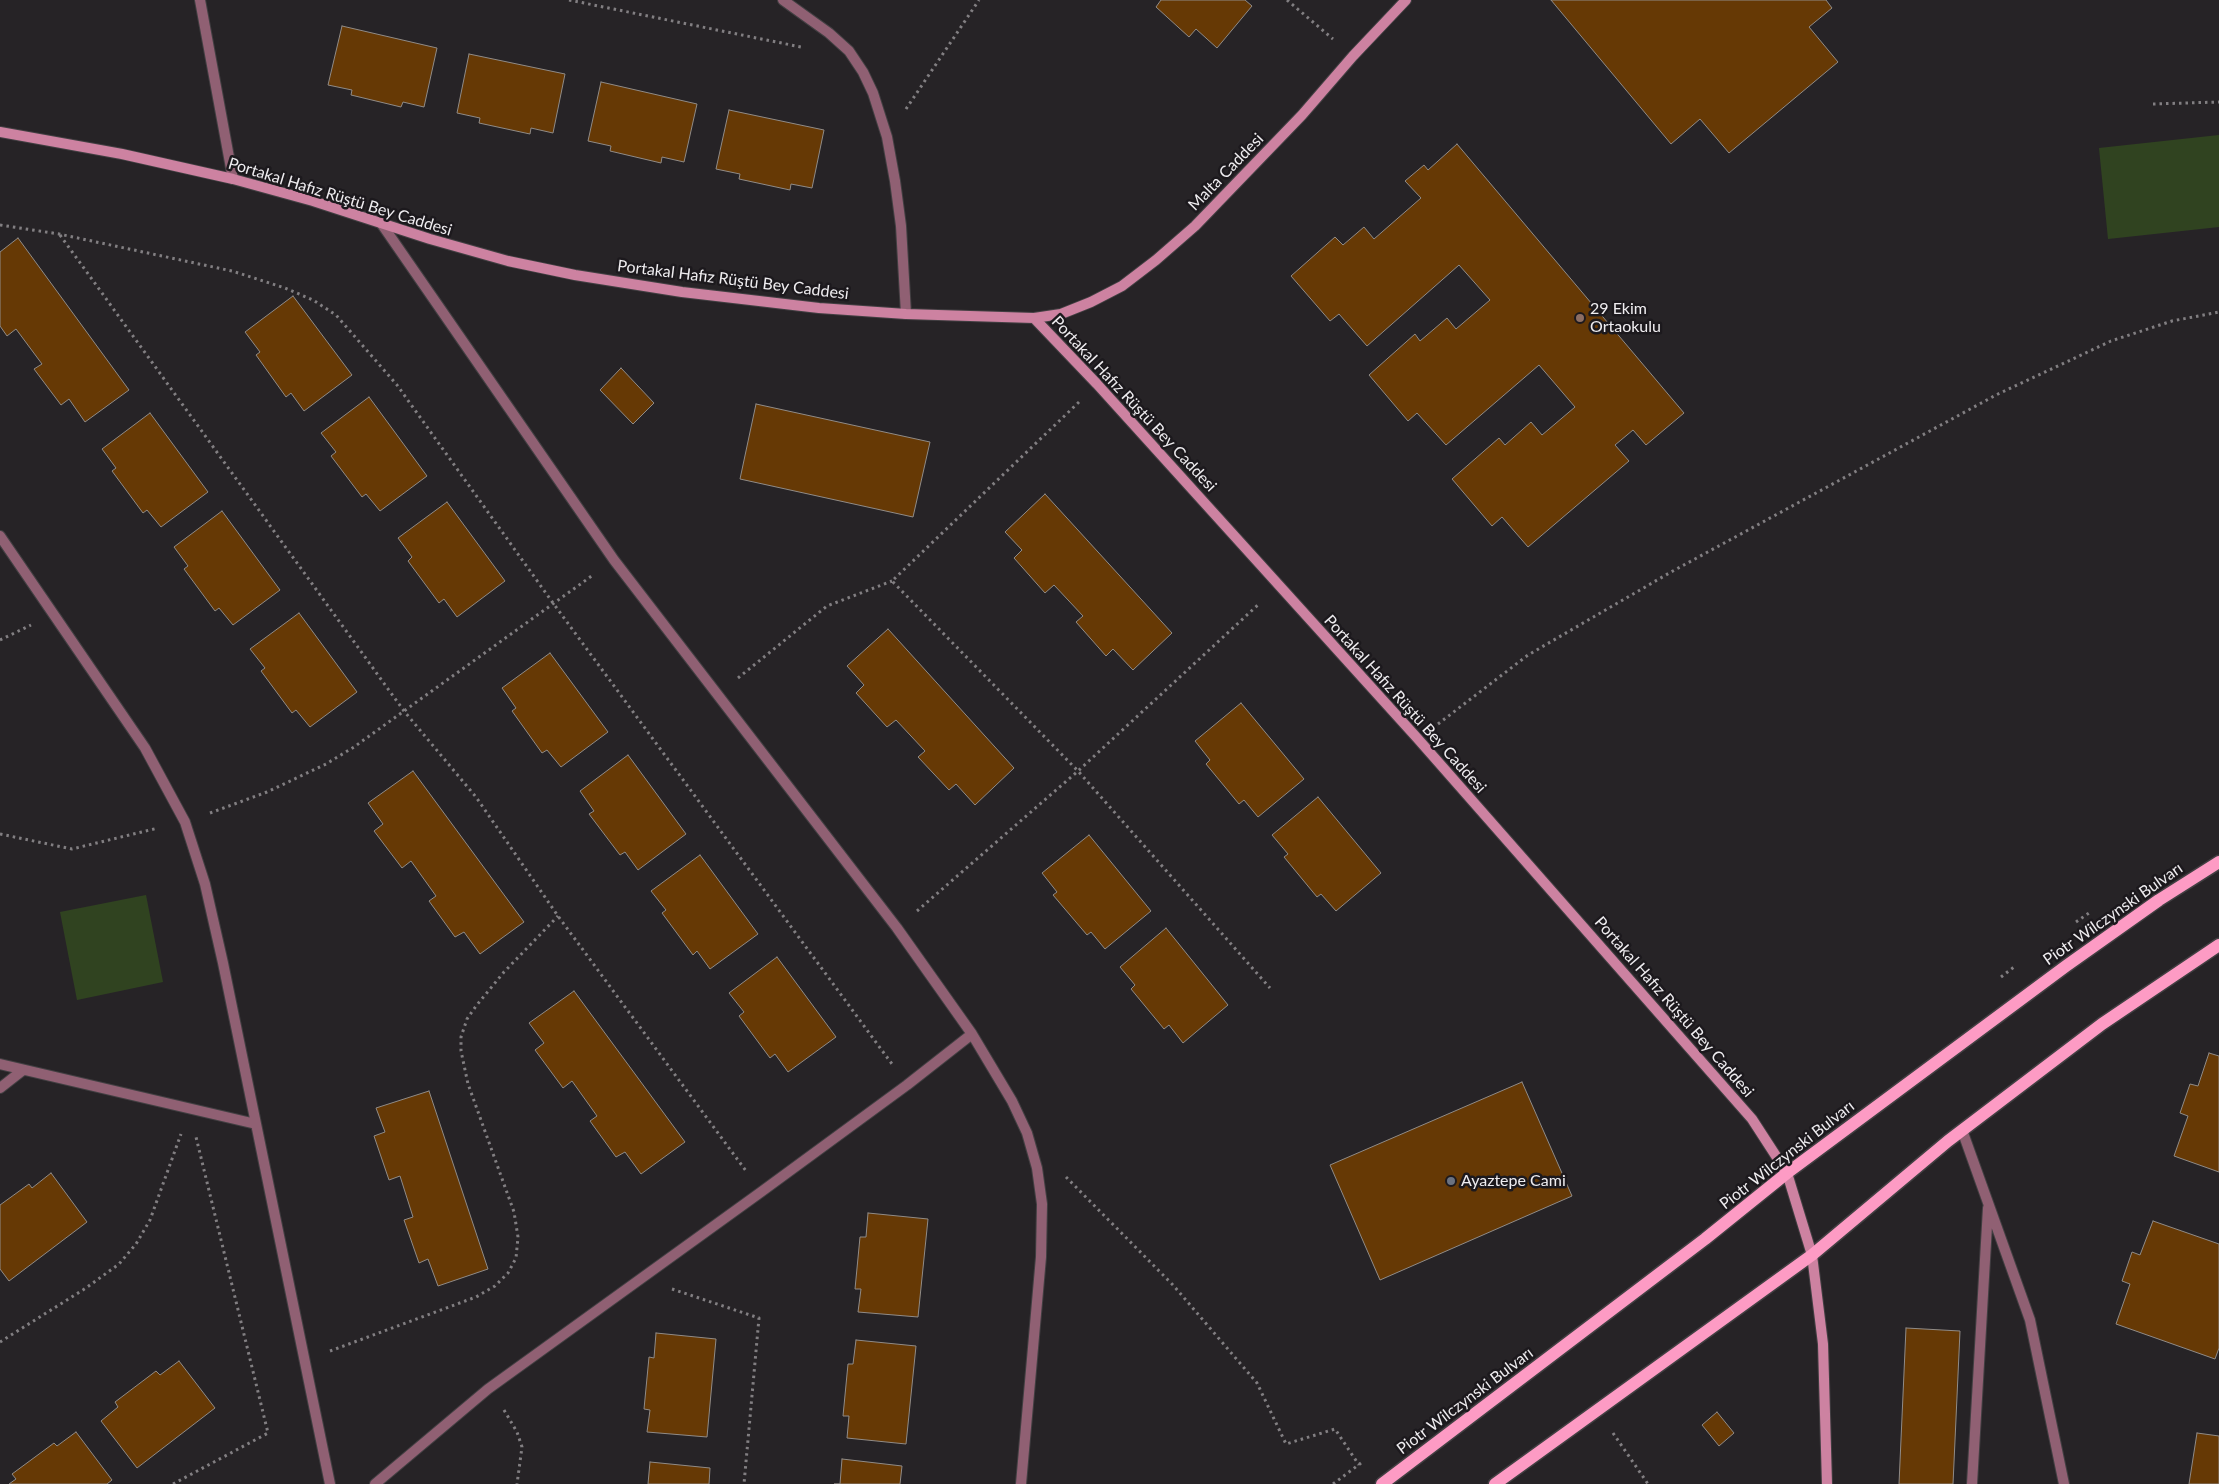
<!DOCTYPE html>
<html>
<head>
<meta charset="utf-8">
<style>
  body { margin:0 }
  canvas { display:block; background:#262326 }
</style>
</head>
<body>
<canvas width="2219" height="1484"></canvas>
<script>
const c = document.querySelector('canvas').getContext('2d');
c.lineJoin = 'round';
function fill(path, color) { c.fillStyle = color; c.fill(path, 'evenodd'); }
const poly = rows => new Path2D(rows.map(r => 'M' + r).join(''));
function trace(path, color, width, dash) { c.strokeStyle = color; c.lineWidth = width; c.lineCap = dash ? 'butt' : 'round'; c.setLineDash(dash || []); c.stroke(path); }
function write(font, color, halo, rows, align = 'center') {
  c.font = font + ' Lato,sans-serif'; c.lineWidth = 5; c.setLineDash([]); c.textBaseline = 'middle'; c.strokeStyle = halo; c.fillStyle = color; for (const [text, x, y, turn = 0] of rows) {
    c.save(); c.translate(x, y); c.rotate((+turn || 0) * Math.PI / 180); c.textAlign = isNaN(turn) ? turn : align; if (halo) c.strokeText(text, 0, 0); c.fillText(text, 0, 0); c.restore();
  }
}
fill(poly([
  [2219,135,2219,227,2108,239,2099,148],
  [146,895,163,982,77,1000,60,912]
]), '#304320');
const building = poly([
  [1161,0,1245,0,1252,6,1217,48,1196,29,1189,37,1156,7,1161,0],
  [1551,0,1826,0,1832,8,1809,27,1838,62,1729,153,1700,119,1671,144,1551,0],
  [342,26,437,48,424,107,403,102,401,107,351,95,352,90,328,85,342,26],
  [469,54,565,74,553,133,531,128,530,134,479,123,480,118,457,113,469,54],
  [601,82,697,104,684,162,662,157,661,163,610,151,611,146,588,141,601,82],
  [729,110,824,130,812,188,791,184,790,190,739,179,740,174,716,169,729,110],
  [1457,144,1684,413,1646,445,1633,430,1615,445,1629,461,1528,547,1502,517,1492,526,1452,479,1499,438,1505,445,1531,422,1542,435,1575,407,1539,365,1446,445,1417,413,1408,421,1369,375,1415,334,1420,341,1447,318,1456,329,1490,300,1459,265,1367,346,1339,314,1330,321,1291,276,1335,237,1343,245,1364,227,1374,239,1421,198,1405,181,1424,165,1428,170,1457,144],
  [18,238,129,390,85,422,69,399,61,405,34,369,42,364,16,329,7,336,0,326,0,252,18,238],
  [293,296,352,375,304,411,291,393,286,397,256,355,260,352,245,332,293,296],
  [621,368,654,403,633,424,600,390,621,368],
  [369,397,427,476,380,511,366,494,362,497,331,456,336,452,321,433,369,397],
  [756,404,930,442,913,517,740,479,756,404],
  [150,413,208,492,161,527,147,510,143,513,112,471,116,468,102,449,150,413],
  [1045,494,1172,633,1133,670,1113,649,1106,656,1076,622,1083,616,1054,585,1045,593,1014,558,1022,550,1005,532,1045,494],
  [447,502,505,581,457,617,444,599,439,603,408,561,412,557,398,538,447,502],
  [222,511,280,590,233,625,219,608,215,611,184,569,188,566,174,547,222,511],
  [299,613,357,692,310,727,296,710,292,713,261,671,265,668,250,649,299,613],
  [888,629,1014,768,975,805,956,784,949,790,918,757,925,751,896,720,887,727,856,693,864,685,847,666,888,629],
  [550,653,608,732,561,767,547,750,542,753,512,711,516,708,502,688,550,653],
  [1241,703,1304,779,1258,817,1244,800,1239,804,1206,764,1210,760,1195,741,1241,703],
  [628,755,686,834,638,870,625,852,620,855,589,814,594,811,580,791,628,755],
  [413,771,524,922,480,954,464,932,455,937,429,901,436,896,411,861,402,868,374,831,383,824,368,803,413,771],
  [1318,797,1381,873,1336,911,1321,894,1317,897,1284,857,1288,854,1272,835,1318,797],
  [1089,835,1151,911,1105,949,1091,932,1087,935,1053,895,1057,892,1042,873,1089,835],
  [700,855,758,934,710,969,697,951,693,955,662,913,666,910,651,891,700,855],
  [1166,928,1228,1005,1183,1043,1169,1025,1164,1029,1131,989,1135,985,1120,967,1166,928],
  [777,957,836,1037,788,1072,775,1054,770,1058,739,1016,744,1012,729,993,777,957],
  [574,991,685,1142,641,1174,625,1152,616,1157,590,1121,597,1116,572,1081,563,1088,535,1050,544,1043,529,1023,574,991],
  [2209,1053,2219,1056,2219,1172,2174,1156,2188,1116,2180,1113,2190,1084,2198,1086,2209,1053],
  [1522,1082,1572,1196,1380,1280,1330,1165,1522,1082],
  [429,1091,488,1269,438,1286,428,1259,419,1263,404,1220,413,1217,400,1176,389,1180,374,1136,385,1132,376,1108,429,1091],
  [51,1173,87,1222,9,1281,0,1269,0,1205,29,1184,32,1188,51,1173],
  [868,1213,928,1219,918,1317,858,1312,861,1289,855,1289,860,1237,866,1237,868,1213],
  [2153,1221,2219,1244,2219,1348,2215,1359,2116,1324,2130,1284,2122,1281,2132,1252,2140,1255,2153,1221],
  [1906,1328,1960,1331,1953,1484,1899,1484,1906,1328],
  [656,1333,716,1339,707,1437,647,1432,650,1410,644,1409,649,1357,654,1358,656,1333],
  [856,1340,916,1346,906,1444,847,1438,849,1416,843,1416,848,1364,853,1364,856,1340],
  [179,1361,215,1408,137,1468,101,1421,118,1407,115,1402,156,1371,160,1375,179,1361],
  [1717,1412,1734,1433,1719,1446,1702,1425,1717,1412],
  [76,1432,112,1480,107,1484,9,1484,16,1479,12,1474,54,1443,57,1446,76,1432],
  [2197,1433,2219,1436,2219,1484,2189,1484,2197,1433],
  [842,1459,902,1466,900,1484,834,1484,840,1484,842,1459],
  [650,1462,710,1468,709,1484,648,1484,650,1462]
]);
fill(building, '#663905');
trace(building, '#908b87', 1);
const lane = poly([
  [1962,1130,2030,1320,2064,1484],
  [1972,1484,1988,1208]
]);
const street = poly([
  [200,0,233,179],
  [783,0,829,33,849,51,863,72,873,93,887,137,895,181,901,226,906,314],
  [381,223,614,560,897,928,972,1034,1012,1101,1027,1133,1037,1168,1042,1204,1041,1257,1021,1484],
  [0,536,145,748,185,822,205,884,223,963,330,1484],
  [0,1064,256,1124],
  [0,1088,23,1070],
  [375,1484,488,1389,761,1192,907,1085,972,1034]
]);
const secondary = poly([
  [0,132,122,154,233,179,313,201,430,239,508,261,575,275,682,292,819,308,906,314,1034,318,1061,314,1091,302,1122,286,1156,260,1195,226,1302,115,1353,56,1406,0],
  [1034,318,1097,384,1418,739,1752,1119,1787,1173,1812,1255,1823,1344,1827,1484]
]);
const primary = poly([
  [1382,1484,1705,1239,1787,1173,2066,966,2159,900,2219,862],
  [1495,1484,1812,1255,1948,1141,2102,1024,2219,945]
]);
trace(lane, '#423f42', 12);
trace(street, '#423f42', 12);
trace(secondary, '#423f42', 12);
trace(primary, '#423f42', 15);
trace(poly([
  [569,0,801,47],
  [1287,0,1333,39],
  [2153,104,2219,102],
  [906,109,979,0],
  [0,225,59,234,232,271,285,288,313,300,336,315,397,385,553,603,892,1064],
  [60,235,404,711,476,797,558,916,746,1171],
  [1079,402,892,581,1078,771,1270,988],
  [0,640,31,625],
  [738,678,827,606,892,581],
  [1438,724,1528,655,1671,572,1996,395,2111,341,2172,321,2219,312],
  [210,813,267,792,326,764,354,747,593,575],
  [0,834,72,849,158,828],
  [917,911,1078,771,1260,603],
  [2076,922,2089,913],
  [2001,977,2014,967],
  [1066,1177,1173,1285,1257,1383,1286,1444,1335,1429,1359,1465],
  [672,1289,759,1318,744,1484],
  [0,1342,86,1288,119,1264,136,1244,150,1220,181,1134],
  [330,1351,476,1297,495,1286,508,1273,516,1258,518,1237,514,1212,468,1084,461,1051,461,1037,467,1019,476,1006,504,972,558,916],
  [504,1410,517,1432,522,1447,517,1484],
  [1613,1433,1648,1484],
  [173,1484,268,1433,196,1137],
  [1333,1484,1361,1463]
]), '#827f82', 3, [2.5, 4]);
trace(lane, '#906073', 10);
trace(street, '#906073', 10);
trace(secondary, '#cd82a1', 10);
trace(primary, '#fd9bc4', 12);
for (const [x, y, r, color] of [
  [1580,318,5,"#8d6e63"],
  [1451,1181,5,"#6b7280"]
]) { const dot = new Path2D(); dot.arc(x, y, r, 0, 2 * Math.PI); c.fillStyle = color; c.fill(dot); trace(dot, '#1c191d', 2); }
write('16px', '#efedf0', '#1c191d', [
  ["Malta Caddesi",1226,172,-46],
  ["Portakal Hafız Rüştü Bey Caddesi",340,197,17],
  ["Portakal Hafız Rüştü Bey Caddesi",733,280,7],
  ["Portakal Hafız Rüştü Bey Caddesi",1134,404,47],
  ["Portakal Hafız Rüştü Bey Caddesi",1405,704,48],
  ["Piotr Wilczynski Bulvarı",2113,914,-35],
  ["Portakal Hafız Rüştü Bey Caddesi",1674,1007,49],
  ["Piotr Wilczynski Bulvarı",1787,1155,-38],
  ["Piotr Wilczynski Bulvarı",1465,1401,-37]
]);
write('16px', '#efedf0', '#1c191d', [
  ["29 Ekim",1590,309],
  ["Ortaokulu",1590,327],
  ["Ayaztepe Cami",1461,1181]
], 'left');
</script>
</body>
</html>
